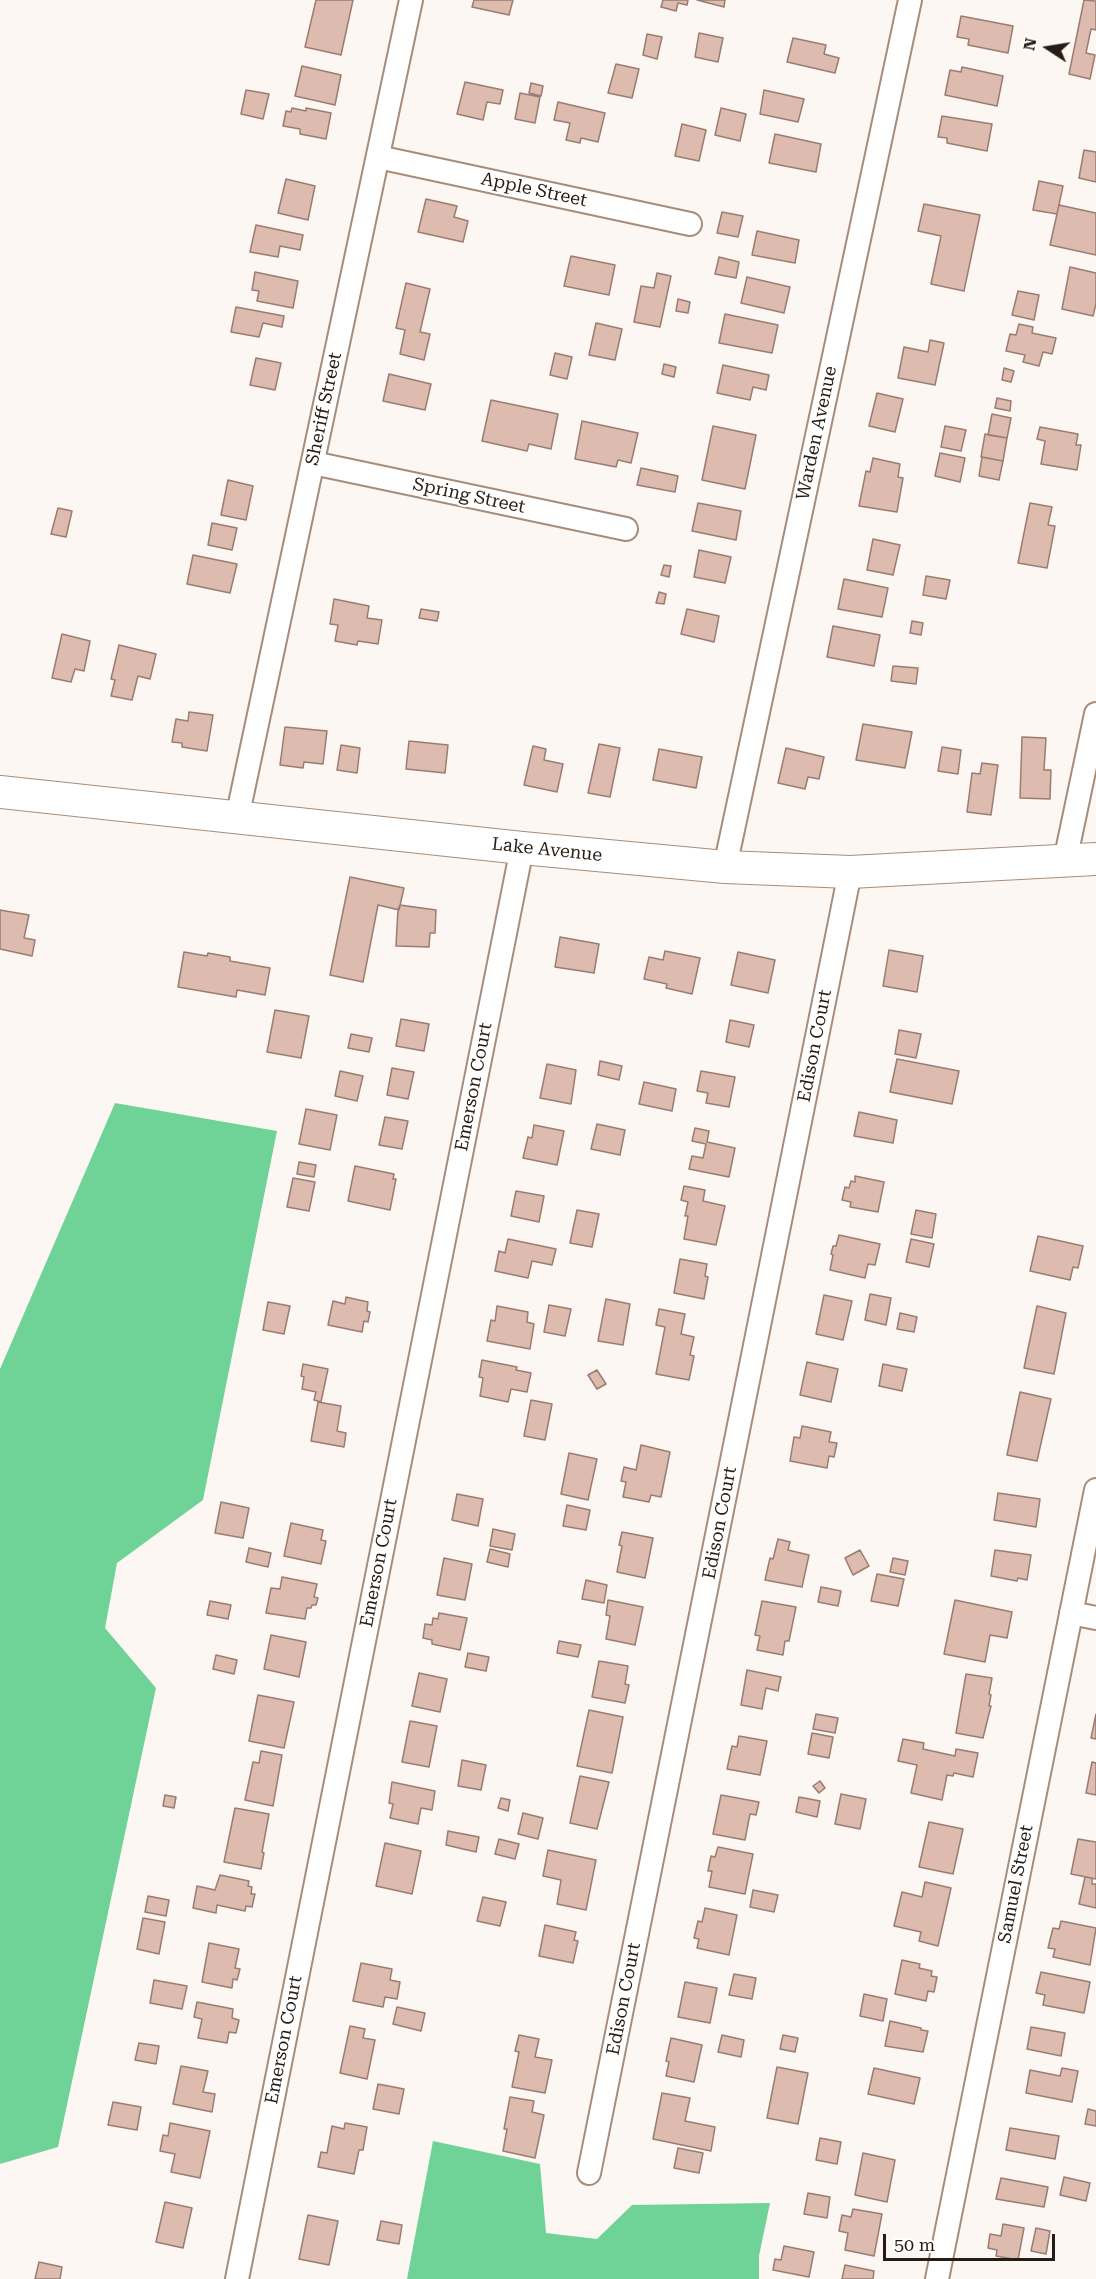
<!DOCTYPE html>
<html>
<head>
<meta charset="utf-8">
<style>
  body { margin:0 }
  #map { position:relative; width:1096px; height:2279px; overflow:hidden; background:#fdf7f3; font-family:"Roboto Serif",serif }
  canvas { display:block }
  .north { position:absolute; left:1018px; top:18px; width:60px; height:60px; -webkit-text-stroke:4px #fff; paint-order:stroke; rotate:282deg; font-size:16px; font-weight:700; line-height:24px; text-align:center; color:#261c14 }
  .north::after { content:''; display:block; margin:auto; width:21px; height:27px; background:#261c14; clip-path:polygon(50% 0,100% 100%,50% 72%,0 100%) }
  .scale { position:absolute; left:883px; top:2234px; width:172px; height:27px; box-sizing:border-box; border:3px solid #261c14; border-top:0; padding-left:8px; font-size:18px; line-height:21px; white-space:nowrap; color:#261c14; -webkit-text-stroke:4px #fff; paint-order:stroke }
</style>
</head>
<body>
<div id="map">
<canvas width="1096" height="2279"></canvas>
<div class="north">N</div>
<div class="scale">50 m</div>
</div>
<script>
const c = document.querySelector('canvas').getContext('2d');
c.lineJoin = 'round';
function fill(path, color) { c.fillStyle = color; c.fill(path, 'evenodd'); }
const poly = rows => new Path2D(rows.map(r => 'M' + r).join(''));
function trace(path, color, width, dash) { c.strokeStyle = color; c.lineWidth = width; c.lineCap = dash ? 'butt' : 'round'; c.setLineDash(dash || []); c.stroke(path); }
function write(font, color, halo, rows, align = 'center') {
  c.font = font + ' "Roboto Serif",serif'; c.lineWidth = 4.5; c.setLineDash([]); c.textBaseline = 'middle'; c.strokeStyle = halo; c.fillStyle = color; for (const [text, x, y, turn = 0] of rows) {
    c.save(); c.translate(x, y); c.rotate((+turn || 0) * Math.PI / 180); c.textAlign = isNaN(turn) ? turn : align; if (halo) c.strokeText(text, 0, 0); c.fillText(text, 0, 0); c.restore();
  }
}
fill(poly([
  [115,1103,277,1131,203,1500,117,1563,105,1628,156,1688,58,2147,0,2164,0,1369],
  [433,2141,540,2164,546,2233,597,2239,632,2205,770,2203,759,2256,759,2279,407,2279]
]), '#6fd398');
const building = poly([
  [316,0,353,0,341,55,305,47,316,0],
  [474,0,513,0,509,15,472,7,474,0],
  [663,0,688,0,687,5,678,3,676,11,661,7,663,0],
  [697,0,725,0,724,7,697,0],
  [1084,0,1096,1,1096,30,1091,29,1086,53,1095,55,1090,79,1069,74,1084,0],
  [961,16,1013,26,1008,53,968,45,969,39,957,37,961,16],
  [699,33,723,38,718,62,695,57,699,33],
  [647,34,662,37,657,59,643,55,647,34],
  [793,38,826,45,824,54,839,58,835,73,787,62,793,38],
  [616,64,639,69,632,98,608,93,616,64],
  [302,66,341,75,335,105,295,96,302,66],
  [962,67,1003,76,997,106,945,95,950,70,961,72,962,67],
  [465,82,503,90,500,104,487,102,483,120,457,114,465,82],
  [531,83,543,86,541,96,529,93,531,83],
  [246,90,269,94,263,119,241,114,246,90],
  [764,90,804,99,798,122,760,114,764,90],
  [520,93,540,97,535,123,515,119,520,93],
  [558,102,605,113,598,142,581,138,580,143,566,140,570,123,554,120,558,102],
  [292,108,306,111,306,108,331,113,326,139,300,134,300,129,283,126,286,111,291,112,292,108],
  [721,108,746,114,740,141,715,135,721,108],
  [942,116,992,124,987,151,947,143,947,138,938,137,942,116],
  [682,124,706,130,699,161,675,156,682,124],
  [775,134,821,144,816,172,769,163,775,134],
  [1084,150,1096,152,1096,182,1079,178,1084,150],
  [286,179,315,186,308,220,278,213,286,179],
  [1039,181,1063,186,1057,214,1033,210,1039,181],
  [426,199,457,206,454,217,468,221,463,242,418,232,426,199],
  [924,204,980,215,964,291,931,284,941,236,918,231,924,204],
  [1059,205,1096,213,1096,255,1050,245,1059,205],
  [722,212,743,216,738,237,717,233,722,212],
  [256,225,303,235,300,250,280,246,278,257,250,252,256,225],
  [757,231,799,240,795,263,752,255,757,231],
  [571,256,615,265,609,295,564,286,571,256],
  [719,257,739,262,736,278,715,274,719,257],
  [1070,267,1096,273,1096,304,1093,316,1062,309,1070,267],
  [255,272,298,281,293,308,257,301,259,291,252,290,255,272],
  [657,273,671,276,660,327,634,322,641,286,654,288,657,273],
  [747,277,790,287,784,313,741,303,747,277],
  [406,283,430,289,420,332,430,334,424,360,400,354,405,330,396,328,406,283],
  [1018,291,1039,295,1034,320,1012,315,1018,291],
  [678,299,690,302,688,313,676,311,678,299],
  [236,307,284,316,282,327,263,323,259,337,231,332,236,307],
  [725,314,778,325,772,353,719,343,725,314],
  [596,323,622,329,615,360,589,355,596,323],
  [1019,324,1033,327,1032,333,1056,338,1052,354,1043,352,1039,366,1023,362,1025,355,1006,351,1010,334,1016,335,1019,324],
  [930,340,944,343,935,385,898,378,904,347,928,352,930,340],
  [555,353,572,357,567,379,550,375,555,353],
  [256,358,281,363,275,390,250,385,256,358],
  [664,364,676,367,674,377,662,374,664,364],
  [723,365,769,375,766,390,753,387,750,400,717,393,723,365],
  [1004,368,1014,371,1011,382,1002,380,1004,368],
  [389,374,431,384,425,410,383,401,389,374],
  [877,393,903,399,895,432,869,426,877,393],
  [997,398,1011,401,1010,411,995,408,997,398],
  [491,400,558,414,551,449,529,444,527,451,482,441,491,400],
  [992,414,1011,418,1007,438,988,435,992,414],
  [582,421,638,433,631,463,618,460,616,467,575,459,582,421],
  [713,426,756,435,745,489,702,480,713,426],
  [945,426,966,430,961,451,941,447,945,426],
  [1040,427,1078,434,1076,445,1081,445,1077,470,1041,464,1045,441,1037,439,1040,427],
  [985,434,1007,438,1003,461,981,457,985,434],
  [940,453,965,458,960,482,935,476,940,453],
  [982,457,1003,461,999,480,979,476,982,457],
  [873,458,900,464,898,477,903,478,897,512,859,506,866,471,870,472,873,458],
  [641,468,678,476,675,492,637,485,641,468],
  [228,480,253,486,246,520,221,515,228,480],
  [698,503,741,511,736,540,692,531,698,503],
  [1030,503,1052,507,1048,525,1055,526,1047,568,1018,563,1030,503],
  [58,508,72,511,66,537,51,534,58,508],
  [212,523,237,528,232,550,208,545,212,523],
  [873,539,900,545,893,575,867,570,873,539],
  [699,550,731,557,725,583,694,577,699,550],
  [193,555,237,564,230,593,187,584,193,555],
  [664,565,671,566,669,577,661,575,664,565],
  [926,576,950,580,946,599,923,595,926,576],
  [844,579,888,588,882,617,838,609,844,579],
  [659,592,666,594,664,604,656,603,659,592],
  [334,599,369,606,367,618,382,620,378,644,358,641,357,645,335,641,338,625,330,624,334,599],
  [421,609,439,612,437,621,419,618,421,609],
  [687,609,719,616,714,642,681,634,687,609],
  [912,621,923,623,921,635,910,633,912,621],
  [833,626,880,635,874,666,827,657,833,626],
  [62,634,90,641,84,671,75,669,71,682,52,678,62,634],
  [119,645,156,654,150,679,138,676,132,700,111,696,115,680,111,679,119,645],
  [893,666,918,668,916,684,891,681,893,666],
  [189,712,213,715,207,751,182,747,182,743,172,742,176,719,188,721,189,712],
  [863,724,912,732,905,768,856,760,863,724],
  [285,727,327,731,323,764,304,762,303,768,280,765,285,727],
  [1022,737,1046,738,1044,770,1051,770,1050,799,1020,798,1022,737],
  [409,741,448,745,445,773,406,769,409,741],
  [599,744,620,748,610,797,588,793,599,744],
  [341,745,360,748,357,773,337,770,341,745],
  [533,746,546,749,544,760,563,764,557,792,524,785,533,746],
  [942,747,961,750,958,774,938,771,942,747],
  [786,748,824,757,819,779,808,777,805,789,778,783,786,748],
  [659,749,702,757,696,788,653,780,659,749],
  [982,763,998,765,991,815,967,812,972,773,980,774,982,763],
  [350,877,404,888,399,910,378,905,363,982,330,975,350,877],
  [400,905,436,910,435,933,430,933,429,947,396,946,398,909,400,905],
  [0,910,29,915,24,938,35,940,32,956,0,949,0,910],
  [560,937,599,944,594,973,555,967,560,937],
  [889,950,923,956,917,992,883,986,889,950],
  [665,951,700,958,692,994,666,988,667,984,644,979,649,957,663,960,665,951],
  [184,952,207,956,208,953,230,957,230,961,270,968,265,995,237,990,236,997,178,987,184,952],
  [738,952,775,960,768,993,731,985,738,952],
  [275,1010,309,1016,301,1058,267,1052,275,1010],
  [401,1019,429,1024,424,1051,396,1046,401,1019],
  [730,1020,754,1025,749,1047,726,1042,730,1020],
  [899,1030,921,1034,916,1058,895,1054,899,1030],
  [351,1034,372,1038,369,1052,348,1048,351,1034],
  [897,1059,959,1071,952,1104,890,1092,897,1059],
  [600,1061,622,1066,619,1080,598,1075,600,1061],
  [547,1064,576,1070,571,1104,540,1098,547,1064],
  [392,1068,414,1072,408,1099,387,1095,392,1068],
  [340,1071,363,1076,357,1101,335,1096,340,1071],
  [701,1071,735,1077,729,1107,706,1103,708,1093,697,1091,701,1071],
  [644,1082,676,1089,672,1111,639,1104,644,1082],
  [306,1109,337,1115,330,1150,299,1144,306,1109],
  [859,1112,897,1120,893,1143,854,1136,859,1112],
  [385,1117,408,1121,402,1149,379,1145,385,1117],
  [597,1124,625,1130,620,1155,591,1149,597,1124],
  [534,1125,564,1131,557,1165,523,1158,528,1137,532,1138,534,1125],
  [695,1128,709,1131,707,1142,735,1148,729,1177,689,1169,692,1156,703,1158,706,1144,692,1141,695,1128],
  [299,1162,316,1165,314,1177,297,1174,299,1162],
  [355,1166,394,1174,393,1179,396,1179,390,1210,348,1201,355,1166],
  [855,1176,884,1182,878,1212,850,1207,851,1202,842,1200,845,1187,849,1188,851,1181,855,1182,855,1176],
  [293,1178,315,1182,309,1211,287,1207,293,1178],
  [684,1186,705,1190,703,1201,725,1206,716,1245,684,1239,688,1216,685,1216,688,1202,681,1200,684,1186],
  [516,1191,544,1196,539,1222,511,1216,516,1191],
  [577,1210,599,1214,592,1247,570,1243,577,1210],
  [916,1210,936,1214,932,1238,911,1234,916,1210],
  [839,1235,880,1244,875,1265,868,1264,865,1278,830,1270,833,1255,831,1254,833,1246,836,1246,839,1235],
  [1038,1236,1083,1246,1078,1268,1073,1267,1070,1280,1030,1271,1038,1236],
  [508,1239,556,1249,552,1265,532,1261,528,1278,495,1271,499,1251,505,1253,508,1239],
  [911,1239,934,1244,929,1267,906,1262,911,1239],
  [680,1259,707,1264,705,1276,708,1277,704,1299,674,1293,680,1259],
  [870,1294,891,1298,886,1325,865,1320,870,1294],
  [824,1295,852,1301,843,1340,816,1334,824,1295],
  [346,1297,368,1302,367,1311,370,1312,368,1322,364,1321,362,1332,328,1325,333,1301,345,1304,346,1297],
  [606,1299,630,1304,623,1345,598,1341,606,1299],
  [268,1302,290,1306,284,1334,263,1330,268,1302],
  [549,1305,571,1309,565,1336,544,1332,549,1305],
  [497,1306,528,1312,527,1322,534,1324,530,1349,487,1341,491,1320,495,1321,497,1306],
  [1037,1306,1066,1313,1054,1374,1024,1368,1037,1306],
  [659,1309,685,1314,681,1334,694,1337,690,1355,694,1356,689,1380,656,1374,665,1327,656,1325,659,1309],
  [900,1313,917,1317,914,1332,897,1329,900,1313],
  [482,1360,517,1367,516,1370,531,1373,527,1392,511,1389,508,1402,480,1396,483,1378,479,1377,482,1360],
  [807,1362,838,1369,831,1402,800,1395,807,1362],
  [303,1364,328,1369,321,1402,314,1400,316,1392,302,1389,304,1377,301,1376,303,1364],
  [883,1364,907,1369,902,1391,879,1386,883,1364],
  [597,1370,606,1384,597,1389,588,1375,597,1370],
  [1020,1392,1051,1399,1037,1461,1007,1455,1020,1392],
  [531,1400,552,1404,545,1440,524,1436,531,1400],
  [318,1402,341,1406,337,1431,346,1433,344,1447,311,1441,318,1402],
  [802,1426,831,1432,829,1442,837,1443,834,1457,829,1456,827,1468,790,1461,794,1437,800,1438,802,1426],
  [641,1445,670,1452,661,1497,651,1495,649,1502,623,1497,626,1482,621,1481,624,1467,636,1470,641,1445],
  [569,1453,597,1459,588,1500,561,1494,569,1453],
  [998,1493,1040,1499,1036,1527,994,1520,998,1493],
  [457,1494,483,1499,478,1526,452,1520,457,1494],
  [221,1502,249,1508,243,1538,215,1533,221,1502],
  [567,1505,590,1510,586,1530,563,1526,567,1505],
  [291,1523,323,1530,321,1540,326,1541,321,1564,284,1556,291,1523],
  [493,1529,515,1534,512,1550,490,1546,493,1529],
  [622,1532,653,1538,645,1578,617,1572,622,1546,619,1545,622,1532],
  [778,1539,790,1542,788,1550,809,1555,802,1587,765,1580,770,1558,773,1559,778,1539],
  [249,1548,271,1553,268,1567,246,1562,249,1548],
  [490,1549,510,1554,508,1567,487,1562,490,1549],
  [860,1550,869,1566,853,1575,845,1558,860,1550],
  [995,1550,1031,1555,1027,1580,1018,1578,1017,1581,991,1576,995,1550],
  [444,1558,472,1564,465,1600,437,1595,444,1558],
  [893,1558,908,1561,905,1575,890,1572,893,1558],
  [877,1574,904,1579,898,1606,871,1601,877,1574],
  [282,1577,317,1584,314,1597,318,1598,316,1605,312,1605,311,1608,307,1608,305,1619,266,1613,271,1588,280,1589,282,1577],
  [586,1580,607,1585,604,1603,582,1599,586,1580],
  [821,1587,841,1591,838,1606,818,1602,821,1587],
  [608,1600,643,1607,635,1645,606,1639,610,1616,606,1615,608,1600],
  [955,1600,1012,1612,1007,1638,990,1635,985,1662,944,1654,955,1600],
  [210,1601,231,1605,228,1619,207,1615,210,1601],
  [762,1601,796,1607,789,1641,785,1641,783,1655,757,1650,760,1636,755,1635,762,1601],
  [439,1613,467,1618,460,1650,432,1644,432,1640,423,1638,425,1624,432,1625,433,1618,438,1619,439,1613],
  [271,1635,306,1642,299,1677,264,1669,271,1635],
  [559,1641,581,1645,578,1657,557,1653,559,1641],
  [468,1653,489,1657,486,1671,465,1667,468,1653],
  [216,1655,237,1660,234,1674,213,1669,216,1655],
  [599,1661,628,1666,625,1684,629,1685,625,1703,592,1697,599,1661],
  [747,1670,781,1677,778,1691,766,1688,762,1709,741,1705,747,1670],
  [419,1673,447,1679,440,1712,412,1706,419,1673],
  [966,1674,992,1678,989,1694,991,1695,989,1706,991,1706,983,1738,956,1733,966,1674],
  [258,1695,294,1702,284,1748,249,1741,258,1695],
  [589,1710,623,1717,612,1773,577,1766,589,1710],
  [816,1714,838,1718,835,1733,813,1729,816,1714],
  [1096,1714,1096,1739,1091,1738,1096,1714],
  [410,1721,437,1726,429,1767,402,1762,410,1721],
  [812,1733,833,1737,829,1758,808,1754,812,1733],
  [739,1736,767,1741,760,1775,727,1769,732,1746,737,1747,739,1736],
  [903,1739,924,1743,923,1749,955,1756,956,1749,978,1753,973,1777,954,1773,953,1776,947,1775,942,1800,911,1793,917,1765,898,1761,903,1739],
  [261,1751,282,1755,273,1806,245,1800,253,1762,259,1763,261,1751],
  [462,1760,486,1765,481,1790,458,1786,462,1760],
  [1092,1762,1096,1763,1096,1795,1086,1793,1092,1762],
  [580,1776,609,1782,597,1829,570,1823,580,1776],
  [820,1781,825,1788,819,1793,813,1786,820,1781],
  [392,1782,435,1791,432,1810,421,1808,418,1824,390,1818,393,1804,389,1803,392,1782],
  [841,1794,866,1799,860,1829,835,1824,841,1794],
  [165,1795,176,1797,174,1808,163,1806,165,1795],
  [721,1795,759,1802,756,1815,750,1814,745,1840,713,1834,721,1795],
  [799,1797,820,1801,817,1817,796,1812,799,1797],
  [501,1798,510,1800,508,1811,498,1808,501,1798],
  [235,1808,269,1814,262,1852,264,1853,261,1869,224,1862,235,1808],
  [523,1813,543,1818,538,1839,518,1834,523,1813],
  [929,1822,963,1829,953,1874,919,1867,929,1822],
  [448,1831,479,1837,476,1852,446,1845,448,1831],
  [499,1839,519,1844,515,1859,495,1854,499,1839],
  [1078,1839,1096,1842,1096,1879,1071,1874,1078,1839],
  [385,1843,421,1851,412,1894,376,1886,385,1843],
  [718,1847,753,1854,745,1894,709,1887,712,1871,708,1871,711,1856,715,1857,718,1847],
  [548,1850,596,1860,586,1910,557,1904,561,1880,543,1876,548,1850],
  [220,1875,249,1881,248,1886,252,1887,251,1894,255,1894,252,1907,246,1906,245,1911,217,1905,216,1913,193,1908,197,1886,215,1890,220,1875],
  [1085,1877,1092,1878,1092,1884,1096,1884,1096,1908,1079,1904,1085,1877],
  [925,1882,951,1888,938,1946,919,1941,921,1932,894,1926,902,1892,922,1897,925,1882],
  [753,1890,778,1895,774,1912,750,1907,753,1890],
  [148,1896,169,1900,166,1916,145,1912,148,1896],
  [483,1897,506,1902,500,1926,477,1921,483,1897],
  [705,1908,737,1915,729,1955,697,1948,699,1939,694,1938,698,1921,702,1922,705,1908],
  [143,1918,165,1922,159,1954,137,1949,143,1918],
  [1061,1921,1096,1928,1090,1965,1053,1957,1055,1949,1048,1948,1053,1928,1059,1929,1061,1921],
  [545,1925,576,1932,574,1940,578,1941,573,1963,539,1956,545,1925],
  [209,1943,239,1949,235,1968,240,1969,237,1980,233,1979,232,1988,202,1982,209,1943],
  [902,1960,920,1964,919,1968,932,1971,931,1976,937,1977,934,1992,928,1991,926,2001,895,1994,902,1960],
  [361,1963,392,1969,390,1980,400,1982,397,1999,385,1997,383,2007,353,2001,361,1963],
  [1041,1972,1090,1982,1084,2013,1043,2005,1045,1995,1036,1993,1041,1972],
  [734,1974,756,1978,752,1999,729,1995,734,1974],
  [154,1980,187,1986,182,2009,150,2003,154,1980],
  [685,1982,717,1988,710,2023,678,2017,685,1982],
  [864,1994,887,1999,883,2021,860,2016,864,1994],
  [197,2002,233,2009,232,2018,239,2020,236,2033,229,2032,227,2043,198,2038,202,2019,194,2017,197,2002],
  [397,2007,425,2013,421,2031,393,2024,397,2007],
  [890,2021,921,2028,921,2030,928,2031,923,2052,885,2046,890,2021],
  [350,2026,365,2029,363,2038,375,2040,367,2079,340,2073,350,2026],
  [1031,2027,1065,2033,1061,2056,1027,2049,1031,2027],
  [519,2035,539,2039,535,2057,552,2060,545,2093,512,2087,519,2052,515,2051,519,2035],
  [722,2035,744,2040,741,2057,718,2052,722,2035],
  [783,2035,798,2038,795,2052,780,2049,783,2035],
  [671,2038,702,2045,694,2082,666,2076,669,2062,666,2061,671,2038],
  [139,2043,159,2046,156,2064,135,2060,139,2043],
  [181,2066,208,2071,203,2092,215,2094,212,2112,173,2104,181,2066],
  [777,2067,808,2073,798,2124,767,2118,777,2067],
  [874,2068,920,2078,914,2104,868,2094,874,2068],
  [1062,2068,1078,2071,1072,2102,1026,2093,1030,2070,1060,2076,1062,2068],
  [378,2084,404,2089,399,2114,373,2109,378,2084],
  [662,2093,690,2098,685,2121,715,2127,711,2151,653,2139,662,2093],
  [510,2097,534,2101,532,2112,544,2115,535,2158,503,2151,507,2129,504,2129,510,2097],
  [113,2102,141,2107,137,2130,108,2125,113,2102],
  [1088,2109,1096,2111,1096,2126,1085,2124,1088,2109],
  [170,2123,210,2131,200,2178,171,2172,175,2154,160,2151,163,2135,168,2136,170,2123],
  [345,2123,367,2127,363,2150,359,2150,354,2174,318,2167,321,2152,327,2153,332,2126,344,2129,345,2123],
  [1010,2128,1059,2136,1055,2159,1006,2150,1010,2128],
  [820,2138,841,2142,837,2164,816,2160,820,2138],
  [678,2148,703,2153,699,2173,674,2168,678,2148],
  [863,2153,895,2160,887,2202,855,2195,863,2153],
  [1064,2177,1090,2183,1086,2201,1060,2195,1064,2177],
  [1001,2178,1048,2187,1044,2207,996,2199,1001,2178],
  [808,2193,830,2197,827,2218,804,2214,808,2193],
  [165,2202,192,2208,183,2248,156,2242,165,2202],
  [853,2209,882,2214,874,2256,845,2250,848,2233,839,2231,842,2215,851,2217,853,2209],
  [308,2215,338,2221,329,2265,299,2259,308,2215],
  [381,2221,402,2225,399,2244,377,2240,381,2221],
  [1003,2224,1024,2228,1018,2260,996,2256,997,2250,988,2248,990,2234,1001,2236,1003,2224],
  [1036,2228,1050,2231,1046,2254,1031,2251,1036,2228],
  [784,2246,814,2252,809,2277,773,2270,775,2259,781,2260,784,2246],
  [39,2262,62,2267,60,2279,35,2279,39,2262],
  [845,2265,874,2271,873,2279,842,2279,845,2265]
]);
fill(building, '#ddbbae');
trace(building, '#9b7c70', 1.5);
const street = poly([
  [378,157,690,224],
  [313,463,626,529],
  [237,818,411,0],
  [1065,861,1096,714],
  [725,867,910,0],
  [1071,1613,1096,1618],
  [589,2173,850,872],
  [237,2279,522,848],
  [937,2279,1096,1490]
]);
const secondary = poly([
  [0,792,522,848,725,867,850,872,1096,859]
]);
trace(street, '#a78d79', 26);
trace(secondary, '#a78d79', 34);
trace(street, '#fff', 22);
trace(secondary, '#fff', 32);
write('18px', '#261c14', '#fff', [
  ["Apple Street",534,190,12],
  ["Sheriff Street",324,409,-78],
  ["Warden Avenue",817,433,-78],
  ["Spring Street",469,496,12],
  ["Lake Avenue",547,850,6],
  ["Edison Court",815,1046,-79],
  ["Emerson Court",474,1087,-79],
  ["Edison Court",720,1523,-79],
  ["Emerson Court",379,1563,-79],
  ["Samuel Street",1016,1884,-79],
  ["Edison Court",624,1999,-79],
  ["Emerson Court",284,2040,-79]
]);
</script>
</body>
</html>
